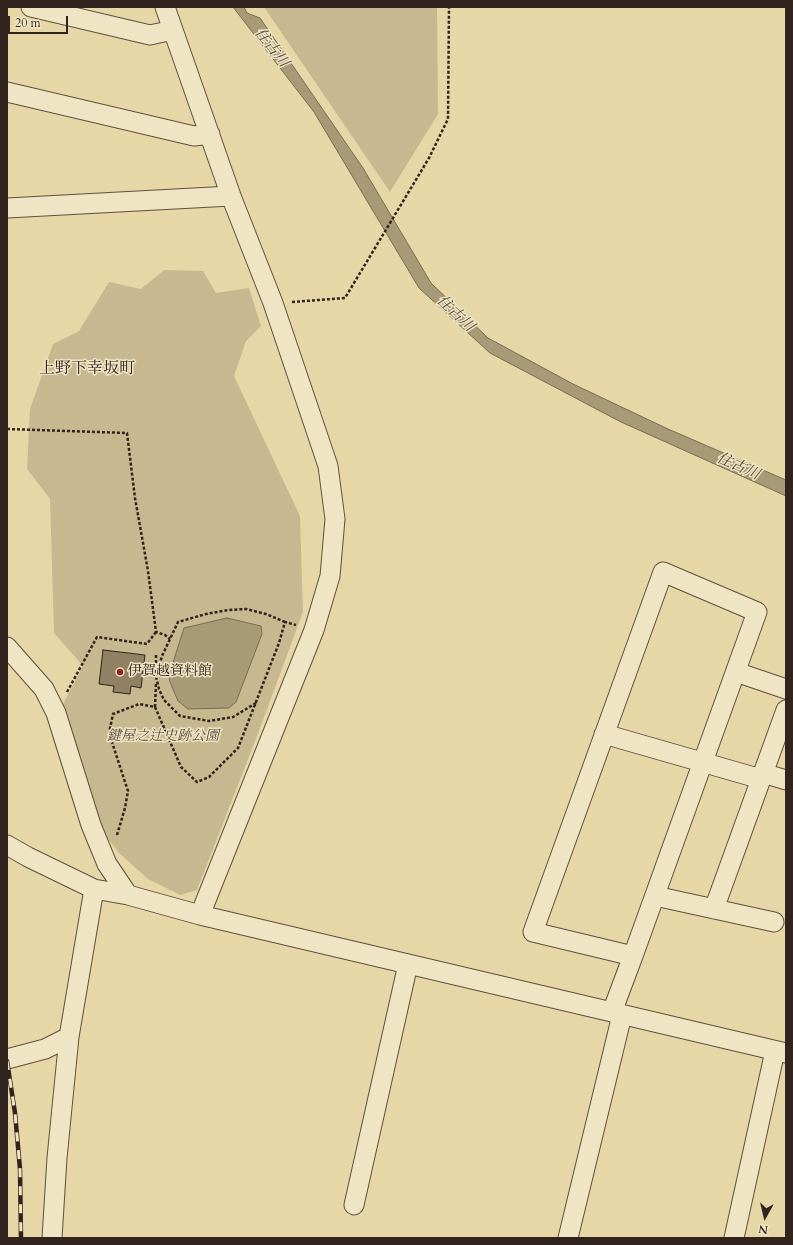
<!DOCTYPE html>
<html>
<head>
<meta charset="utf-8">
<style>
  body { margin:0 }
  #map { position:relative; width:793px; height:1245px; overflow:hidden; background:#e7d7a6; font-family:Cardo,serif }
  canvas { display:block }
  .frame { position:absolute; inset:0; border:8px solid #31231d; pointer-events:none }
  .north { position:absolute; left:745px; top:1197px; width:40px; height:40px; -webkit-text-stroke:3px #efe5c5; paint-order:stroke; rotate:188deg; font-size:11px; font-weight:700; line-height:16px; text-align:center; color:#31231d }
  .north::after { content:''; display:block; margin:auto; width:14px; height:18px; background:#31231d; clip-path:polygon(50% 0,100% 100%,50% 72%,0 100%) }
  .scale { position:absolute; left:8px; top:16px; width:60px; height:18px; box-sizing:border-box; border:2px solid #31231d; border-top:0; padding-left:5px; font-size:12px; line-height:14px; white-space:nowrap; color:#31231d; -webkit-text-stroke:3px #efe5c5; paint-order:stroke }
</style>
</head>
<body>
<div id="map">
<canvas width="793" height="1245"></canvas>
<div class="frame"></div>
<div class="north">N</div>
<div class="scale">20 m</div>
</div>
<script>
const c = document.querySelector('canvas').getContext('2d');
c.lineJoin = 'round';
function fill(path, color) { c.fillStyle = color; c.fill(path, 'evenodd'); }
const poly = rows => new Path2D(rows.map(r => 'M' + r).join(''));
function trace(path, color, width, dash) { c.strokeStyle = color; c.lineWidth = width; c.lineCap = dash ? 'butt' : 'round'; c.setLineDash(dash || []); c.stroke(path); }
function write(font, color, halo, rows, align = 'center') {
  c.font = font + ' Cardo,"Noto Serif JP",serif'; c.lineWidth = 3; c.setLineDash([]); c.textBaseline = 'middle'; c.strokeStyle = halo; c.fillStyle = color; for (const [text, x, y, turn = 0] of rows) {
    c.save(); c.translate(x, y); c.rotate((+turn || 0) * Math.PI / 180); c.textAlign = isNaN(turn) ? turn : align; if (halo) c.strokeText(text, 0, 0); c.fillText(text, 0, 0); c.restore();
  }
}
fill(poly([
  [264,7,437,7,438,114,390,192],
  [164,270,203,271,216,293,249,288,261,326,246,341,234,376,300,516,303,612,259,731,197,890,180,895,148,879,119,853,99,827,62,706,83,666,54,633,50,499,27,469,30,409,53,344,79,331,109,282,141,289]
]), '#c8b88f');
const water = poly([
  [233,7,244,7,247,13,260,18,363,168,431,283,488,338,573,384,668,429,786,480,786,496,621,422,490,353,419,288,314,112,233,7],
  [227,618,261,626,262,634,236,702,229,708,188,709,178,701,170,682,169,675,184,628,227,618]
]);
fill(water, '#a99a77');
trace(water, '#796a53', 1);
const building = poly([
  [103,650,145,655,141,688,131,686,130,694,113,692,114,686,99,684,103,650]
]);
fill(building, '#908164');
trace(building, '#31231d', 1);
const minor = poly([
  [31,7,150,35,173,30],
  [165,7,231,196,273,303,328,466,335,519,330,576,314,630,200,915],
  [7,92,194,136,210,134],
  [7,208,231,196],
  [663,572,757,612,633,956,533,932,663,572],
  [7,647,44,689,56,713,91,825,107,864,128,895],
  [736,672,786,689],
  [604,734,761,779],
  [763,773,786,780],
  [7,845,28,857,94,889,128,895,200,915,786,1053],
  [655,896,774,922],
  [714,909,786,710],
  [612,1012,633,956],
  [7,1059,45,1049,69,1037],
  [354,1205,408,964],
  [52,1238,57,1158,69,1037,94,889],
  [568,1238,622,1015],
  [734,1238,775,1051]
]);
trace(minor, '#5e503f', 21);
trace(poly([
  [292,302,345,298,429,158,448,119,449,7],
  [7,429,127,433,135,498,148,571,156,632,165,635,170,639],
  [156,673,156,653],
  [67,692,97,637,147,644,156,632],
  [256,703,233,717,209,721,180,716,164,700,159,689,156,677,162,656,178,622,206,614,228,610,246,609,266,614,285,622],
  [155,707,156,682],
  [117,835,125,808,128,791,109,733,113,714,139,704,155,707,181,767,197,782,209,777,238,748,279,643,285,622,296,625]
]), '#31231d', 2.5, [3, 2]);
trace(minor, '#efe5c5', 19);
const rail = poly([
  [7,1061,15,1113,20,1169,21,1238]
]);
trace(rail, '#31231d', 4.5);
trace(rail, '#efe5c5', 3, [9]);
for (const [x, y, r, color] of [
  [120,672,4,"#8f2418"]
]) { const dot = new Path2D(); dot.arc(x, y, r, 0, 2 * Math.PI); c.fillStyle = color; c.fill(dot); trace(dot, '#efe5c5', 1.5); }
write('14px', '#31231d', '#efe5c5', [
  ["伊賀越資料館",128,672]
], 'left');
write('italic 14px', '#57483a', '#efe5c5', [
  ["鍵屋之辻史跡公園",163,737]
]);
write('italic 15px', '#554738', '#efe5c5', [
  ["住古川",271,48,52],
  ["住古川",455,314,43],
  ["住古川",738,467,24]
]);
write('16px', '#31231d', '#efe5c5', [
  ["上野下幸坂町",87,369]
]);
</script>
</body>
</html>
